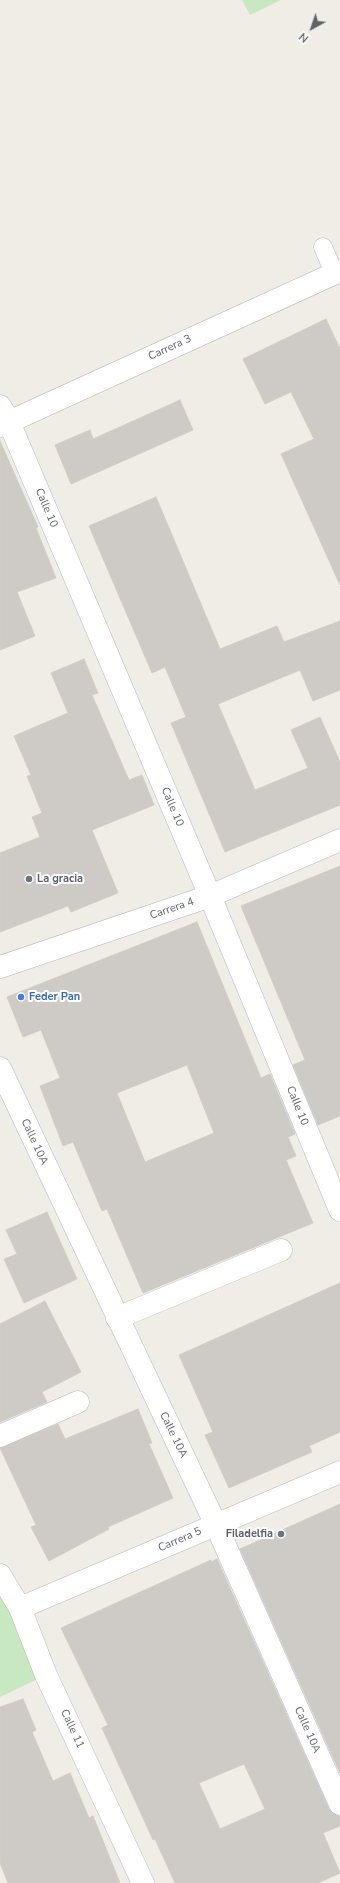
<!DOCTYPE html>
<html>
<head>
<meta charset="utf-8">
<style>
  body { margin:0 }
  #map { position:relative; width:340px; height:1883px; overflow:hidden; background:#f0ede6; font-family:"Nunito Sans",sans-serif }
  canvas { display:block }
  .north { position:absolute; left:292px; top:8px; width:40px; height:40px; -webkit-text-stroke:3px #fff; paint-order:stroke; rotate:220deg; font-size:11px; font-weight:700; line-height:16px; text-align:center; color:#5e6367 }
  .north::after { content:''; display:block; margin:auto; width:14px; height:18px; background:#5e6367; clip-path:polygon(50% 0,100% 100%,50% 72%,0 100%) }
</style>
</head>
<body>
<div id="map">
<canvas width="340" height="1883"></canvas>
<div class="north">N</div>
</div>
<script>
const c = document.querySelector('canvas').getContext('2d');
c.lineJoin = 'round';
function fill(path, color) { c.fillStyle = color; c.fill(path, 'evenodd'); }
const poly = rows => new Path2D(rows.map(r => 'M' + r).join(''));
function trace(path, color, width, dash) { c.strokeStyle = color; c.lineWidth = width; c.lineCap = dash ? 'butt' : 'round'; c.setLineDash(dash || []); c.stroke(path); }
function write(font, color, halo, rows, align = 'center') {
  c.font = font + ' "Nunito Sans",sans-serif'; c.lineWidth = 4; c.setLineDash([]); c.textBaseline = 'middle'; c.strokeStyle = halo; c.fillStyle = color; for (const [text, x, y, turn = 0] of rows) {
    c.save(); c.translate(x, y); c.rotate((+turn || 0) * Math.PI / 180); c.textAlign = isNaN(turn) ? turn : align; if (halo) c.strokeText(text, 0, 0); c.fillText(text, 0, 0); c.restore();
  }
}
fill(poly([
  [242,0,281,0,250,15],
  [0,1575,46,1675,0,1697]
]), '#c8e8c2');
const building = poly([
  [326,319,340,349,340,585,281,454,314,439,291,392,265,404,243,359,326,319],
  [180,400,193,430,71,484,55,445,90,430,93,439,180,400],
  [0,441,38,527,36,528,56,578,17,592,35,636,0,650,0,441],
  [156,497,220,649,277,626,284,642,340,621,340,690,313,701,300,670,218,704,255,790,308,768,291,730,320,717,340,762,340,805,225,852,171,723,186,717,165,667,152,673,89,526,156,497],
  [84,659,98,693,92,695,129,780,142,775,154,805,92,830,118,893,71,912,68,906,0,932,0,853,40,837,32,817,42,813,27,776,31,775,14,736,68,713,51,673,84,659],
  [340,866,340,1116,318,1125,293,1065,305,1060,241,906,340,866],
  [197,922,261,1078,270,1074,295,1134,288,1137,296,1156,286,1160,313,1223,143,1293,107,1209,102,1211,73,1142,63,1146,40,1086,60,1078,41,1030,23,1037,7,997,197,922],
  [187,1065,214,1133,145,1162,117,1093,187,1065],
  [47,1212,77,1279,24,1303,4,1259,17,1254,6,1230,47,1212],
  [340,1283,340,1432,309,1446,312,1452,229,1488,205,1435,213,1432,179,1355,340,1283],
  [45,1301,81,1372,42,1392,47,1402,0,1422,0,1324,45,1301],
  [138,1409,152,1443,149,1444,173,1498,108,1527,109,1529,49,1561,31,1527,36,1525,0,1448,58,1424,65,1439,138,1409],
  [340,1504,340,1773,240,1549,340,1504],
  [217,1559,329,1809,333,1814,340,1816,340,1826,323,1833,340,1873,318,1883,175,1883,155,1839,153,1840,102,1728,108,1725,61,1628,211,1560,211,1562,217,1559],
  [244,1764,265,1809,220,1829,199,1783,244,1764],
  [23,1699,36,1730,32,1732,53,1781,70,1773,89,1818,93,1816,120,1883,8,1883,0,1863,0,1707,23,1699]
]);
fill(building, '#cecac5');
trace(building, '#d5cdc4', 1);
const lane = poly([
  [323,247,334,273]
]);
const street = poly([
  [0,406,9,422,210,896,340,1210],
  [0,426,340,271],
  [0,1068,216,1525,340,1804],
  [117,1318,281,1250],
  [0,1436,78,1402],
  [0,1575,20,1608,46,1675,143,1883],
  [20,1608,340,1472]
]);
const secondary = poly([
  [0,967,210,896,340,840]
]);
trace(lane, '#b7babd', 19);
trace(street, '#b7babd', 23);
trace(secondary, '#b5babe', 23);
trace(lane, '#fff', 18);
trace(street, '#fff', 22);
trace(secondary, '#fff', 22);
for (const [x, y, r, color] of [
  [29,879,4,"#6b7280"],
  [21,997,4,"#3f7fe0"],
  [281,1534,4,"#6b7280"]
]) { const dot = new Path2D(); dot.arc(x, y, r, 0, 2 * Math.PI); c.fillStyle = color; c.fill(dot); trace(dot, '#fff', 1.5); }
write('11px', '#5e6367', '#fff', [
  ["Carrera 3",170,348,-25],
  ["Calle 10",46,508,67],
  ["Calle 10",172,807,67],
  ["Carrera 4",172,909,-19],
  ["Calle 10",297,1106,68],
  ["Calle 10A",34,1142,65],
  ["Calle 10A",173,1435,64],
  ["Carrera 5",180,1540,-23],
  ["Calle 11",72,1729,65],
  ["Calle 10A",307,1730,66]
]);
write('bold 11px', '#5b616d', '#fff', [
  ["La gracia",37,879],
  ["Filadelfia",273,1534,"right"]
], 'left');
write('bold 11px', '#366cbe', '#fff', [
  ["Feder Pan",29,997]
], 'left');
</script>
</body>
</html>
